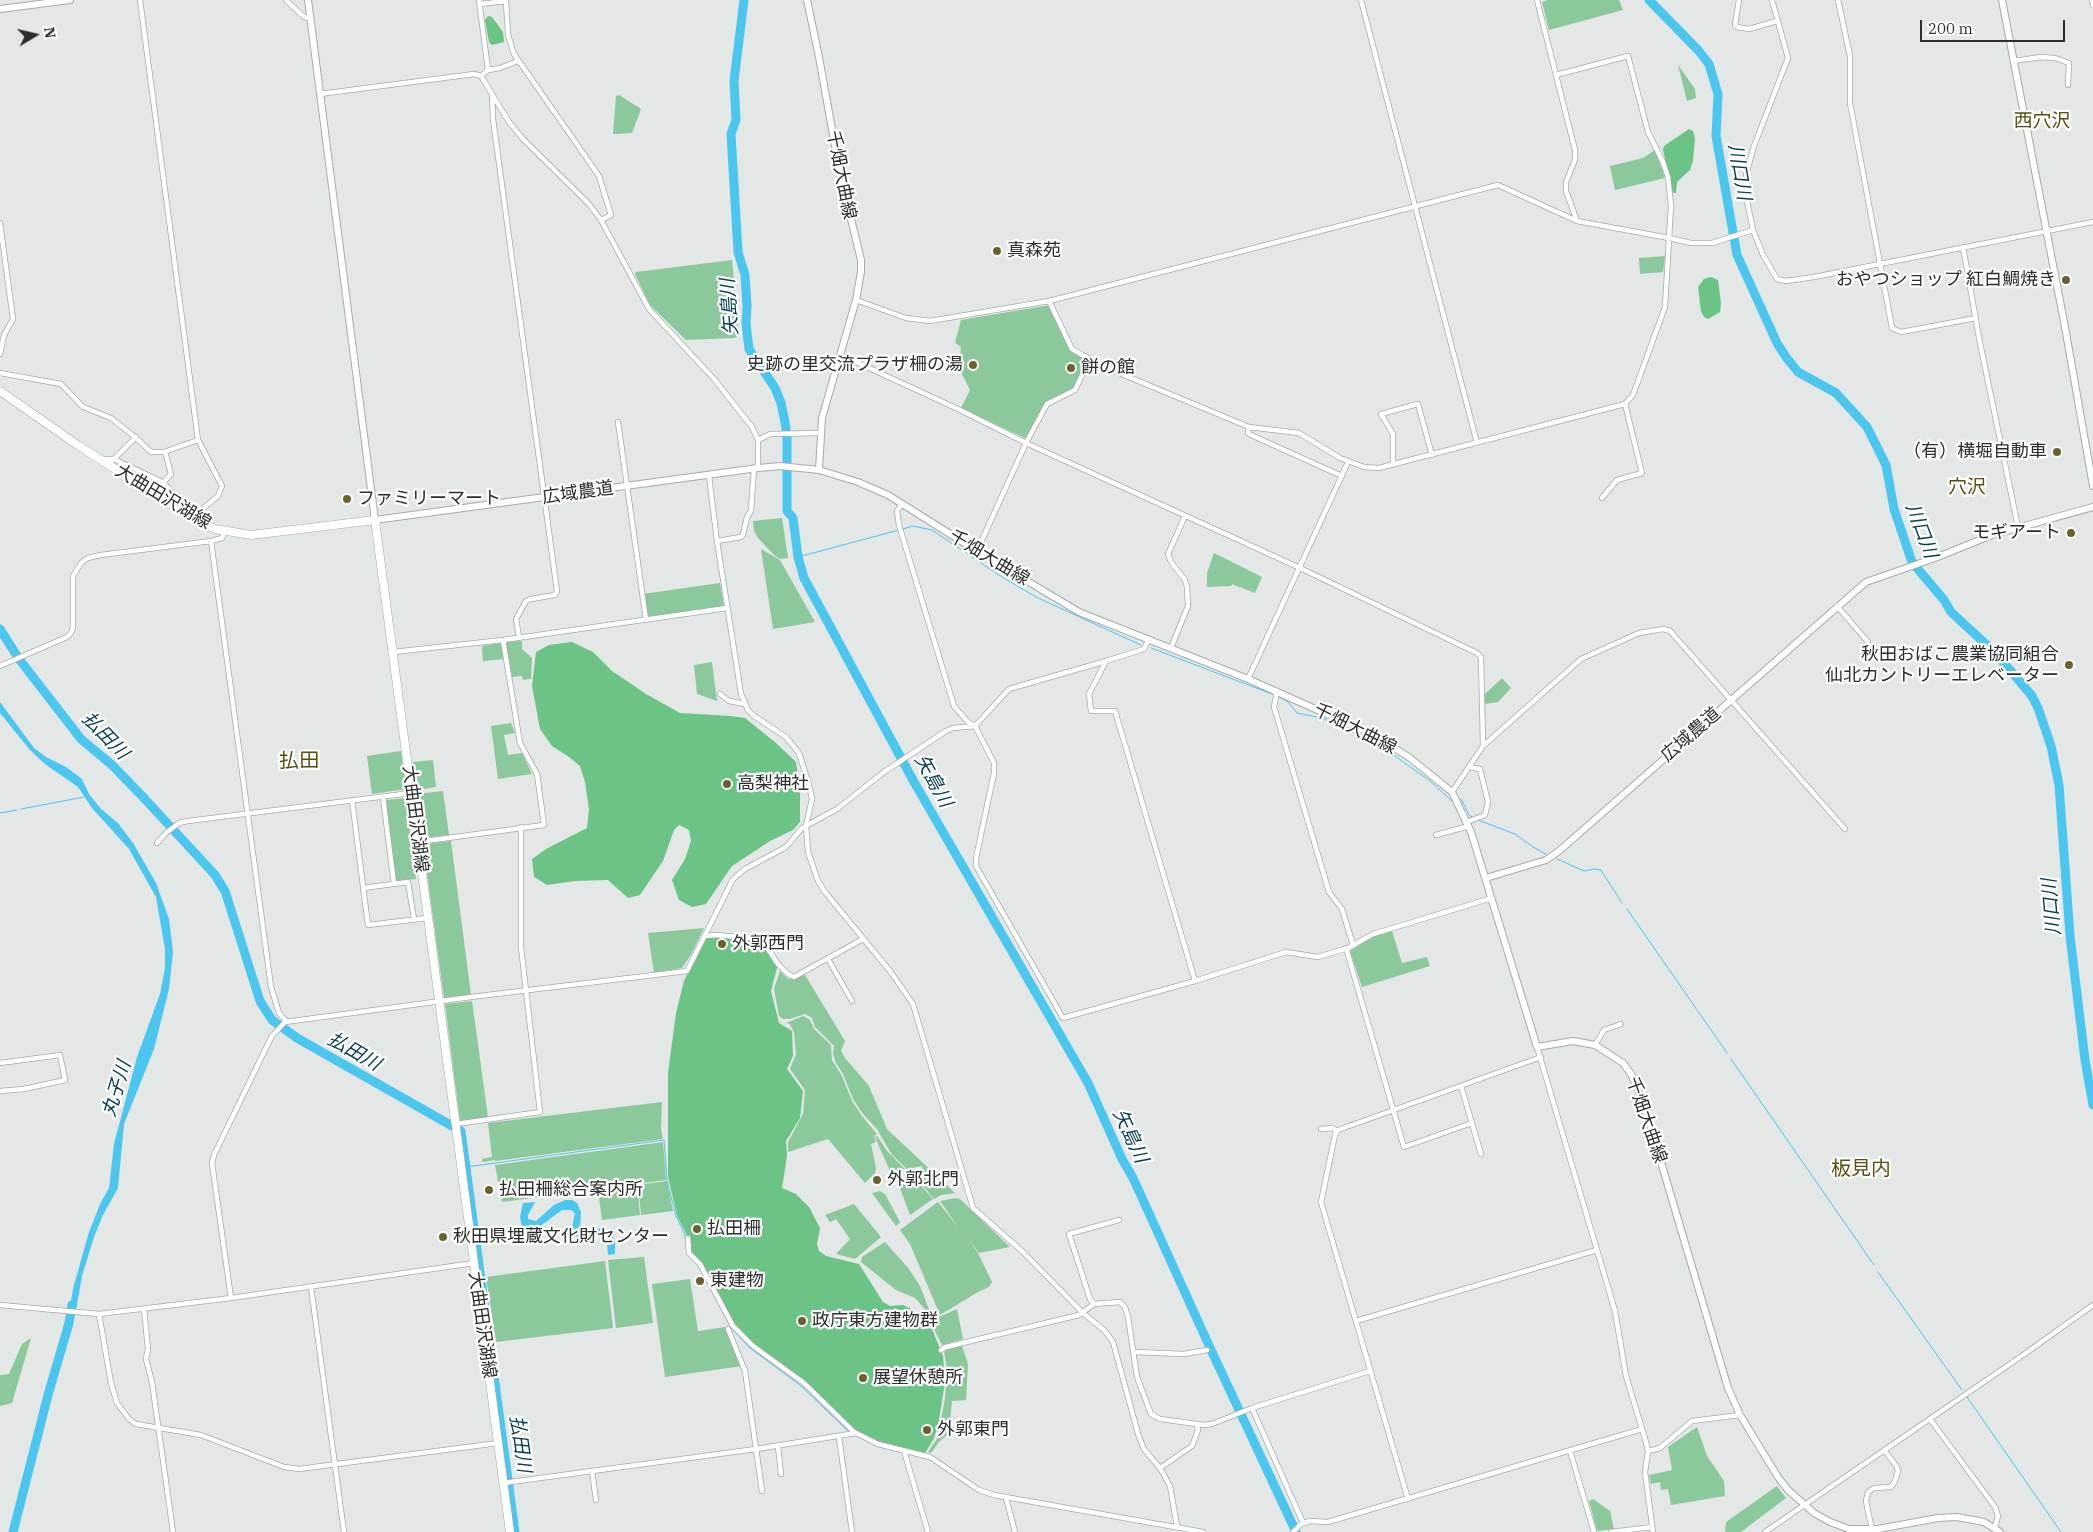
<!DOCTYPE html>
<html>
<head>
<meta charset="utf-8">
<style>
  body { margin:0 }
  #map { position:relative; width:2093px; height:1532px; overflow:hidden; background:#e3e7e6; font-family:"IBM Plex Serif",serif }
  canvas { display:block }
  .north { position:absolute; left:10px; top:10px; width:50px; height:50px; -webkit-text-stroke:4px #fff; paint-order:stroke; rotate:81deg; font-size:14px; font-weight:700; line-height:20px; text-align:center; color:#2c2d2d }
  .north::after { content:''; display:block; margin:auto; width:18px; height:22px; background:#2c2d2d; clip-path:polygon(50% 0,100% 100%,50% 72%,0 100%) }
  .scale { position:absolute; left:1920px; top:20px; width:145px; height:22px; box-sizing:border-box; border:2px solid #2c2d2d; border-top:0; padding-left:6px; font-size:15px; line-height:18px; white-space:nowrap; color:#2c2d2d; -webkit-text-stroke:4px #fff; paint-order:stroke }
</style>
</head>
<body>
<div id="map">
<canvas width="2093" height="1532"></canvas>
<div class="north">N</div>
<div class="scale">200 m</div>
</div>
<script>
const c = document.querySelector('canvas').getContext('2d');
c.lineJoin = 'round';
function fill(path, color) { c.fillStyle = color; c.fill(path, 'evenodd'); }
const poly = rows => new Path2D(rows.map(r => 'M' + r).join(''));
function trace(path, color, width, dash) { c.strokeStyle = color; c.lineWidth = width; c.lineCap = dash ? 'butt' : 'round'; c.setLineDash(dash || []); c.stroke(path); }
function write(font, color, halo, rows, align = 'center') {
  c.font = font + ' "IBM Plex Serif","Noto Sans JP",serif'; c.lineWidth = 4.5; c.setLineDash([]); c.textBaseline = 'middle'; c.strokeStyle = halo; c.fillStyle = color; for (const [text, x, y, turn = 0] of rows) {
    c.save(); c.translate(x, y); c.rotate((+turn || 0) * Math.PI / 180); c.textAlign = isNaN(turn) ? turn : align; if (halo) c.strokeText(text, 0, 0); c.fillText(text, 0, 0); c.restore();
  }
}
fill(poly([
  [1548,0,1619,0,1623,10,1549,30,1542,2],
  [1678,65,1695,89,1696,98,1687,101],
  [619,95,641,109,632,133,613,134,616,96],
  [1655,150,1665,178,1615,190,1610,166,1643,158],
  [1665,256,1663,272,1640,274,1639,258],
  [732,260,739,336,734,338,686,340,650,305,635,274,636,272],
  [1050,305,1070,350,1086,359,1074,388,1045,402,1027,439,961,408,970,390,959,368,961,347,955,343,961,320],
  [782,518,788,558,780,559,774,555,758,538,754,531,753,521],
  [761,549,780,560,815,622,773,629],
  [1214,553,1262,577,1255,593,1232,584,1231,586,1207,587,1207,573],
  [720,583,724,607,647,618,643,594],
  [522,641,522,649,532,658,531,679,523,680,522,676,512,677,506,642],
  [501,643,504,659,483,661,482,646],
  [712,662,712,663,717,701,697,694,694,665],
  [1502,678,1511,688,1498,702,1485,704,1485,694],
  [511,723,515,733,504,735,508,755,522,753,532,774,498,779,491,726],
  [401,751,406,789,372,794,367,756],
  [433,760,436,787,417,790,413,762],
  [443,791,449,835,423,838,417,794],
  [406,798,416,879,396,881,386,800],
  [451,841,471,995,444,998,423,844],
  [704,928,692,953,682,968,654,973,648,933],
  [1392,931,1402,963,1427,957,1430,966,1362,987,1350,951,1372,937],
  [780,971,788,979,793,979,805,975,845,1041,841,1051,845,1058,869,1086,887,1129,955,1193,941,1195,934,1199,917,1179,924,1177,922,1166,907,1169,892,1155,877,1129,863,1114,853,1099,843,1074,836,1063,833,1054,834,1046,815,1027,812,1018,805,1014,790,1019,783,1019,779,1016,774,989],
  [472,1001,488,1117,460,1121,445,1004],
  [803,1016,810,1020,814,1029,831,1045,832,1060,842,1076,852,1101,862,1116,877,1134,874,1136,876,1142,871,1144,876,1168,875,1173,865,1183,828,1139,788,1152,788,1142,803,1114,805,1090,790,1069,796,1054,794,1033,790,1024,786,1023],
  [662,1102,661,1129,663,1139,495,1161,495,1160,482,1162,482,1159,492,1157,488,1123],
  [877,1136,887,1151,905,1169,890,1171,875,1137],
  [663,1142,666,1180,502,1202,495,1165],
  [916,1180,933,1199,910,1215,898,1183],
  [667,1181,673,1211,641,1215,638,1185],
  [637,1185,640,1215,602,1220,598,1191],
  [880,1191,885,1194,900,1222,896,1226,872,1193],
  [956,1198,960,1199,1010,1247,979,1253,969,1239,978,1253,992,1282,989,1287,978,1292,940,1315,910,1244,900,1230,938,1202,958,1227,940,1201],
  [854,1204,881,1237,855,1259,836,1254,850,1239,836,1219,830,1222,825,1215],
  [885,1242,909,1269,920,1286,932,1317,915,1298,896,1290,861,1262,862,1257],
  [644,1257,653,1323,616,1328,608,1260],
  [605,1261,613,1328,496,1342,486,1277],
  [690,1279,698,1331,725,1327,742,1366,665,1377,652,1284],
  [957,1309,963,1339,942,1345,930,1321],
  [31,1338,12,1403,0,1406,0,1375,9,1374,22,1344],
  [962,1346,968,1364,966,1400,952,1401,949,1433,939,1442,931,1453,928,1452,937,1439,945,1399,947,1368,944,1351,946,1349],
  [1697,1427,1707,1456,1724,1481,1725,1496,1671,1505,1668,1489,1661,1490,1660,1482,1651,1484,1649,1475,1672,1470,1668,1447],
  [1777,1486,1786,1498,1741,1532,1725,1532,1726,1522],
  [1593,1499,1610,1511,1614,1529,1597,1531,1589,1501]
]), '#8bc89b');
fill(poly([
  [488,16,492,17,503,32,504,42,492,45,489,42,485,20],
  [1689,129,1693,131,1695,139,1693,161,1690,170,1677,182,1676,193,1673,193,1663,150,1664,146],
  [1711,277,1718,280,1721,303,1720,312,1708,319,1704,317,1701,311,1698,287,1704,279],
  [572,642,593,652,612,671,646,694,680,713,731,716,745,718,776,743,796,762,800,792,800,822,793,830,770,841,732,866,706,904,692,907,679,900,672,880,685,859,691,841,689,830,679,825,674,830,663,861,640,895,628,898,608,880,575,881,547,885,534,877,532,859,546,849,587,828,589,809,585,782,580,766,569,757,552,746,540,729,532,686,536,652,549,645],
  [705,936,752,938,764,946,778,964,771,991,779,1023,792,1031,793,1056,787,1069,803,1091,800,1118,786,1141,787,1156,782,1188,796,1194,809,1207,820,1228,817,1244,819,1251,826,1256,859,1264,883,1302,890,1306,903,1305,914,1310,932,1329,943,1356,945,1382,938,1426,934,1438,924,1455,892,1449,854,1432,804,1383,753,1346,733,1326,700,1264,689,1253,688,1238,677,1216,668,1177,668,1073,676,1013,684,981]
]), '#6cc386');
fill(poly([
  [0,702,34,748,46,757,66,767,82,779,89,794,100,808,118,823,133,843,156,883,169,919,173,952,169,989,154,1049,124,1124,118,1188,103,1215,94,1237,82,1276,75,1316,68,1315,74,1285,89,1232,101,1202,109,1188,114,1144,137,1057,160,994,165,968,165,949,156,897,129,849,92,808,78,787,45,764,30,750,0,713],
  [565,1200,572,1200,577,1203,581,1212,580,1229,584,1232,601,1228,612,1234,615,1241,615,1254,608,1255,607,1242,602,1234,582,1238,576,1237,573,1233,572,1228,575,1213,571,1210,562,1210,539,1227,527,1229,522,1227,520,1217,523,1203,535,1202,528,1215,528,1219,536,1221,554,1205]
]), '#4ac6ef');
trace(poly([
  [903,529,913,526,932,530,1002,577,1038,598,1141,645],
  [798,557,899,530],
  [1151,648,1272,694],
  [1279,697,1288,702,1297,713,1322,718,1381,746,1430,781,1452,801],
  [1461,799,1470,816,1472,817],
  [21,809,84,797],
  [0,813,17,810],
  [1478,820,1515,834,1533,847,1546,854],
  [1557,859,1584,871,1594,869,1601,870,1622,903],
  [1627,909,1727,1053],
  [1731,1059,1874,1265],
  [466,1167,664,1140,667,1181,676,1216,685,1235,687,1248],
  [688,1255,697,1264],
  [1878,1272,1962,1390],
  [708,1283,731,1328,750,1348,801,1386,849,1432],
  [1967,1397,2061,1532]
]), '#4ac6ef', 1);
trace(poly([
  [744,0,734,81,736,120,731,134,738,252,745,275,747,306,746,324,749,349,775,388,781,403,785,422,787,437,787,511,793,518,798,557,804,578,914,782,1088,1083,1122,1159,1133,1178,1212,1352,1296,1532],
  [1649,0,1698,50,1709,64,1718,94,1716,136,1737,255,1777,343,1786,357,1798,372,1836,393,1867,427,1886,465,1894,509,1912,562,1944,600,1951,612,1989,647,2010,670,2032,696,2038,708,2051,746,2059,785,2070,936,2085,1060,2093,1105],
  [0,629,17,656],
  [19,659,81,739,112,765,144,798,215,875,225,891,260,1001,272,1020,297,1038,461,1131,515,1532],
  [13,1532,48,1395,69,1323,72,1305]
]), '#4ac6ef', 9);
const street = poly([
  [140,0,198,440,222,486,218,496,200,511,196,519],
  [286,0,303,16,310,19],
  [479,0,488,70,481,76],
  [1361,0,1477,443],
  [1537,0,1575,150,1575,160,1566,182,1566,191,1577,221],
  [1739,0,1735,25,1737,27,1749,29,1777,21],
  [1772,0,1788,58,1754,146,1746,175,1747,201,1753,230,1763,255,1777,279,1786,281,1814,277,2093,222],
  [1838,0,1850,56,1850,103,1892,328,1901,332,1976,318],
  [2092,0,2093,5],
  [480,4,506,1,508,35,514,54,599,176,611,215,601,220],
  [2014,61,2041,57,2055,58,2069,63,2068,85],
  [488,70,500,68,518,61],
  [320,94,474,74,481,76,509,122,523,139,588,203,601,220,649,309,715,380,752,427,758,440,758,468],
  [492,95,493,119,557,591,555,595,531,599,526,601,516,619,519,637],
  [0,223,13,319,4,335,0,354],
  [1963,247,1980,343,2018,527],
  [856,300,906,318,930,321,1049,301,1498,185,1577,221,1669,238,1691,243,1712,243,1753,230],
  [1049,301,1072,349,1100,365,1249,427,1299,433,1340,458,1364,467,1379,468,1625,404,1633,395,1665,307,1671,205,1668,177,1663,162,1648,132,1628,56,1556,75],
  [841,355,958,409,1026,443,1047,404,1075,390,1090,359],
  [0,373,61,384,83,407,111,418,135,437,151,452,164,452,198,440],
  [618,422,646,620],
  [1249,427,1248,433,1251,435,1342,476],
  [758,440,770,434,820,433],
  [100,459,114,459,164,483,177,499],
  [109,464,136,437],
  [1393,465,1393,434,1381,414,1418,404,1432,455],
  [709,476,717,541,741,694,748,710,754,716,786,737,799,753,809,785,812,799,806,826,808,852,818,881,825,892,890,971,913,1004,973,1208,1022,1251,1083,1313,1105,1331,1113,1342,1139,1437,1144,1449,1160,1468,1170,1486,1177,1526],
  [154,493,171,474,165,452],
  [1602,498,1617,480,1642,473,1625,404],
  [902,504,897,511,899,525,954,706,968,722,975,726,994,763,994,773,976,858,976,866,1063,1018,1195,981,1286,952,1318,957,1348,948,1373,934,1492,898],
  [211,541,271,987,279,1013,286,1021],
  [717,541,741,537,743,535,747,517,751,511,754,469],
  [977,551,1026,443,1300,568,1477,653,1481,657,1483,746],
  [1837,606,1868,642],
  [1149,639,1144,649,1106,661,1089,694,1091,711,1115,711,1195,981],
  [1171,648,1188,606,1187,587,1185,580,1171,562,1168,554,1185,516],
  [393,652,503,640,727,608],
  [0,666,67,637,71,633,73,627,73,576,81,563,88,558,101,555,211,541,222,538,225,531],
  [1248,679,1348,462],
  [1277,691,1274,707,1329,892,1342,909,1353,945],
  [720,694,729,701,745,704],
  [1452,792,1483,746,1581,659,1639,633,1663,629,1670,631,1845,829],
  [383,797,394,884],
  [352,800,368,925,427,918],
  [1467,822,1485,815,1488,802,1480,769,1469,767],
  [1436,835,1469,826],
  [418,842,544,825,537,774,520,743,503,640],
  [157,843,166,833,179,823,188,821,411,793],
  [363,888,408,882,414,919],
  [705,936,716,935,752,938,768,949,778,964,788,974,794,977,863,939],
  [1346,948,1404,1147,1472,1123],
  [828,959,852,1001],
  [1595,1045,1604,1030,1621,1024],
  [1537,1047,1615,1311,1626,1376,1646,1442,1648,1451,1645,1472,1653,1532],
  [0,1063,60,1055,65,1080,24,1089,0,1091],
  [1461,1086,1481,1154],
  [456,1124,540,1112,521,947,521,827],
  [1321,1129,1332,1128,1337,1131],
  [688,1238,689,1253,700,1264,733,1326,753,1346,804,1383,854,1432,878,1444,930,1457,979,1490,994,1495,1203,1532],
  [311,1287,344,1532],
  [231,1298,212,1163,214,1155,265,1050,272,1036,285,1022,471,997,687,971,733,879,745,869,786,847,802,828,837,809,884,772,946,731,953,728,975,726,1009,689,1106,661],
  [1094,1304,1090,1299,1069,1234,1119,1220],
  [0,1305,99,1314,231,1298,474,1263],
  [144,1309,148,1349,146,1359,152,1382,173,1532],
  [99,1314,111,1383,117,1403,129,1419,136,1424,201,1435,284,1467,299,1469,498,1443],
  [1356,1321,1597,1250],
  [728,1329,745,1371,762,1491],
  [941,1350,946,1347,1079,1315,1094,1304,1120,1302,1125,1307,1128,1317,1137,1377,1151,1414,1160,1419,1204,1425,1212,1424,1252,1408,1370,1371],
  [1133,1352,1184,1354,1207,1350],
  [1252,1408,1303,1523],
  [1930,1419,1995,1507,1998,1516,1995,1528],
  [839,1437,852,1532],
  [778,1446,781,1474],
  [904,1451,928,1532],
  [1570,1451,1594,1532],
  [1648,1451,1660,1448,1692,1421,1740,1415],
  [1160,1468,1192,1446,1198,1430,1197,1425],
  [592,1471,596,1500],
  [503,1483,756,1449,856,1433],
  [1006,1498,1015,1532],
  [1408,1499,1321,1202,1335,1135,1338,1130,1541,1057],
  [1872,1530,1866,1501,1868,1492,1874,1488,1891,1487,1895,1481,1898,1471,1897,1467,1884,1450],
  [1293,1532,1301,1524,1310,1521,1328,1522,1642,1429],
  [1611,1532,1652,1527],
  [1765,1532,2026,1353,2093,1305]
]);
const secondary = poly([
  [308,0,375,520,758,468,780,466,819,470,858,482,888,495,977,551,1079,612,1248,679,1376,736,1410,758,1452,792,1471,832,1537,1047,1573,1041,1595,1045,1623,1063,1631,1074,1642,1098,1728,1388,1740,1415,1778,1477,1788,1490,1814,1513,1830,1522,1849,1529,1878,1529,1938,1518,1957,1517,1984,1522,2000,1532],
  [807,0,819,57,840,174,861,260,861,272,856,300,822,418,819,470],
  [2002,0,2065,327,2093,486],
  [0,9,70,0],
  [1486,878,1546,860,1559,851,1866,582,1935,558,1992,535,2093,507]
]);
const primary = poly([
  [0,391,79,446,188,515,215,529,251,535,375,520,510,1532]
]);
trace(street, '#a8abab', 6);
trace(secondary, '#a8abab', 8);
trace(primary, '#a8abab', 9);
trace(street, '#fff', 4.5);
trace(secondary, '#fff', 6);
trace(primary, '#fff', 8);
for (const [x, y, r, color] of [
  [997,251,5,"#6b612e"],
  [2066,280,5,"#6b612e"],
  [973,365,5,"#6b612e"],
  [1071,368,5,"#6b612e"],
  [2057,452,5,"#6b612e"],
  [347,499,5,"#6b612e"],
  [2071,533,5,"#6b612e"],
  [2069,665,5,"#6b612e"],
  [727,784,5,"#6b612e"],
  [722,944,5,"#6b612e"],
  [877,1180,5,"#6b612e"],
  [489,1190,5,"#6b612e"],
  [697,1229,5,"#6b612e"],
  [443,1237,5,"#6b612e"],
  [700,1281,5,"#6b612e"],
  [802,1321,5,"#6b612e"],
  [863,1378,5,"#6b612e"],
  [927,1430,5,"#6b612e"]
]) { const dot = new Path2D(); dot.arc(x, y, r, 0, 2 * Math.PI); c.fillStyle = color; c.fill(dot); trace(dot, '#fff', 2); }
write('18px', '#2c2d2d', '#fff', [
  ["千畑大曲線",841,175,79],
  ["広域農道",578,493,-8],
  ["大曲田沢湖線",163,497,31],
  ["千畑大曲線",989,558,31],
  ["千畑大曲線",1355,729,27],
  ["広域農道",1691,735,-41],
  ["大曲田沢湖線",415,819,83],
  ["千畑大曲線",1646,1120,71],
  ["大曲田沢湖線",482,1325,82]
]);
write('18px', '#2c2d2d', '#fff', [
  ["真森苑",1007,251],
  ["おやつショップ 紅白鯛焼き",2056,280,"right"],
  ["史跡の里交流プラザ柵の湯",963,365,"right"],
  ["餅の館",1081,368],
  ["（有）横堀自動車",2047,452,"right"],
  ["ファミリーマート",357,499],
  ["モギアート",2061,533,"right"],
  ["秋田おばこ農業協同組合",2059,655,"right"],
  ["仙北カントリーエレベーター",2059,676,"right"],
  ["高梨神社",737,784],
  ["外郭西門",732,944],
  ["外郭北門",887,1180],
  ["払田柵総合案内所",499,1190],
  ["払田柵",707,1229],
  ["秋田県埋蔵文化財センター",453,1237],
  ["東建物",710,1281],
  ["政庁東方建物群",812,1321],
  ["展望休憩所",873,1378],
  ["外郭東門",937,1430]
], 'left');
write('19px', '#5b4f10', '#fff', [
  ["西穴沢",2042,122],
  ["穴沢",1967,488]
]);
write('italic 19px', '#094152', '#fff', [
  ["川口川",1739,172,80],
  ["矢島川",730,307,-94],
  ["川口川",1921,531,69],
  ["払田川",105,736,46],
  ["矢島川",933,781,61],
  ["川口川",2052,907,-95],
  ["払田川",354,1052,30],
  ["丸子川",117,1089,-73],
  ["矢島川",1130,1136,65],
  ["払田川",520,1444,82]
]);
write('20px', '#5b4f10', '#fff', [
  ["払田",299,761],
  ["板見内",1861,1169]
]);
</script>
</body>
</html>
